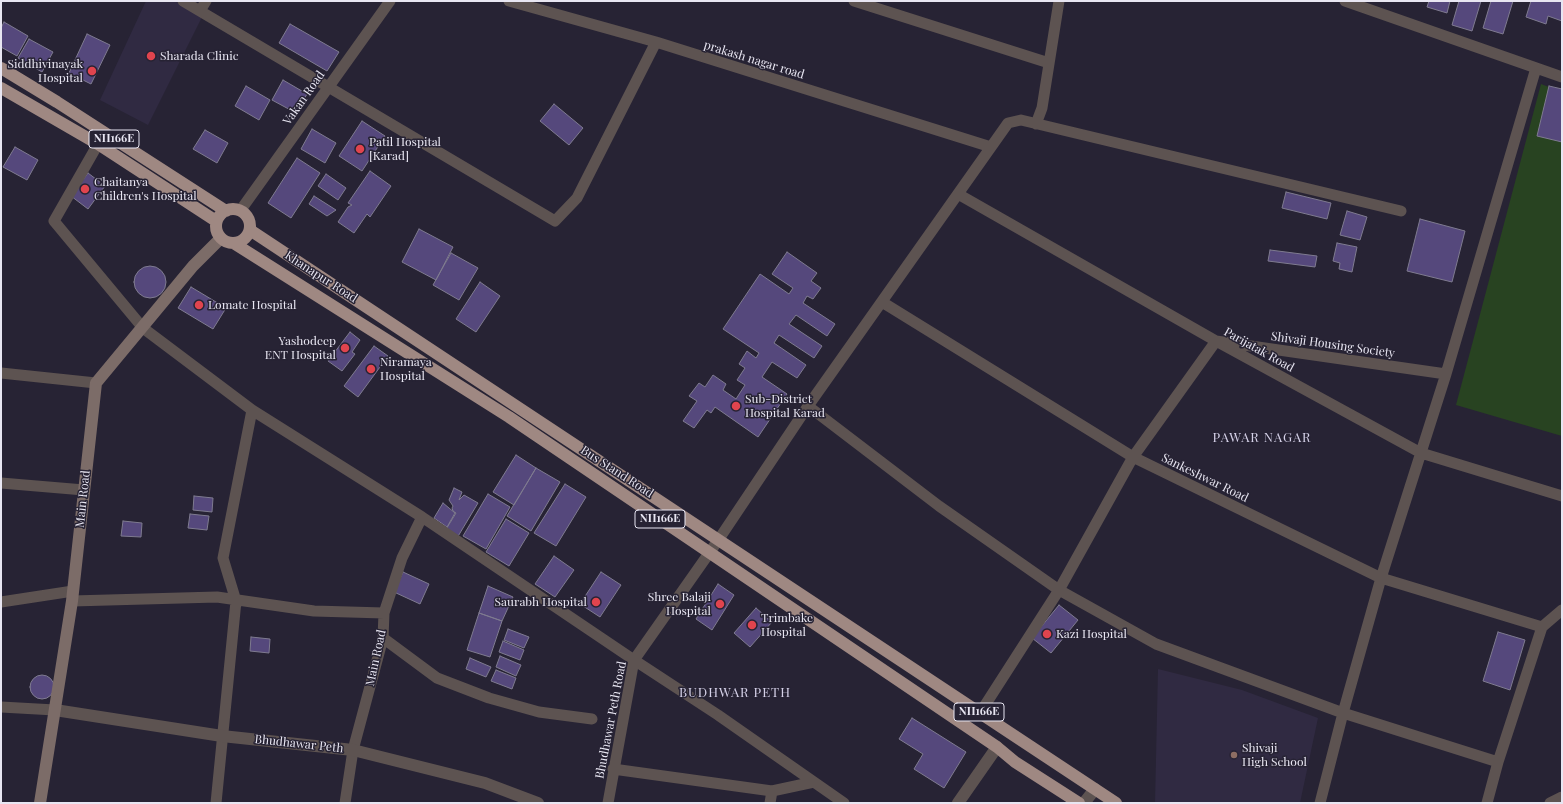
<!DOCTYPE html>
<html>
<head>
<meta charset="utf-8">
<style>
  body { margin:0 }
  #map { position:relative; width:1563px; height:804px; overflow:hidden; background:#272334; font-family:"Playfair Display",serif }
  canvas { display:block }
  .frame { position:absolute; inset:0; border:2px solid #e8e6f2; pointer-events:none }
</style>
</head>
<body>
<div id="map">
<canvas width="1563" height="804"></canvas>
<div class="frame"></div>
</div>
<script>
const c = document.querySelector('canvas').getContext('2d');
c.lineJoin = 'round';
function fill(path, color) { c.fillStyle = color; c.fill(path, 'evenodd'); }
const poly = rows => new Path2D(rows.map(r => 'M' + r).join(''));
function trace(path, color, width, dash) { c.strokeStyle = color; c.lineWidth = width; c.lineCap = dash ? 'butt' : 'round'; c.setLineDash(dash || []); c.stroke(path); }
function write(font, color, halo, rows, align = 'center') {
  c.font = font + ' "Playfair Display",serif'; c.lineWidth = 3; c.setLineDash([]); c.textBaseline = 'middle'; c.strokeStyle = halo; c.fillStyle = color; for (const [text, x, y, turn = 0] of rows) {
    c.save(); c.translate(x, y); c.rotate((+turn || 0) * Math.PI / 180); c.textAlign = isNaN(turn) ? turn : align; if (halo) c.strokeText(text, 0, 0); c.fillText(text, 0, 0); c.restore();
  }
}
fill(poly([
  [146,1,174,1,204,13,148,125,100,100],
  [1158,669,1242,690,1318,718,1300,803,1155,803]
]), '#302a42');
fill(poly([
  [1541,84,1562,92,1562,436,1456,405]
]), '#284321');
const building = poly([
  [1429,1,1450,1,1447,13,1427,7,1429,1],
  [1459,1,1481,1,1472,31,1452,25,1459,1],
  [1491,1,1513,1,1503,34,1483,28,1491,1],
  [1531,1,1562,1,1562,21,1548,16,1546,24,1526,17,1531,1],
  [4,22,28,36,17,56,1,47,1,28,4,22],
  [290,24,339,52,327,71,279,43,290,24],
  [87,34,110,45,91,84,69,73,87,34],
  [29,39,53,52,42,72,18,58,29,39],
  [283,80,307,94,296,113,272,100,283,80],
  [246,86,270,100,259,120,235,106,246,86],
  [1549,86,1562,89,1562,142,1537,136,1549,86],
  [554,104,583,128,569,145,540,121,554,104],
  [362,121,385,136,362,171,339,156,362,121],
  [312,129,336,143,325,163,301,149,312,129],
  [205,130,228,143,217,163,193,149,205,130],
  [15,147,38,160,27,180,3,167,15,147],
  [297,158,320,173,291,218,268,203,297,158],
  [370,171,391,186,370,217,367,214,354,233,338,222,348,207,352,205,348,203,370,171],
  [88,173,105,186,88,209,71,196,88,173],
  [326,174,346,188,338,200,318,186,326,174],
  [1286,192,1331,203,1327,219,1282,208,1286,192],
  [314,196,336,210,327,216,309,204,314,196],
  [1347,211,1367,217,1360,240,1340,235,1347,211],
  [1420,219,1465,231,1452,282,1407,271,1420,219],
  [419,229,453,247,436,280,402,262,419,229],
  [1337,243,1357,247,1352,272,1339,269,1340,263,1333,261,1337,243],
  [1270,250,1317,256,1315,267,1268,261,1270,250],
  [787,252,817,273,811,281,821,288,813,299,807,296,803,303,835,324,827,336,796,315,789,324,822,346,814,358,779,335,774,343,806,365,797,378,772,362,762,377,787,394,758,437,715,407,711,413,707,410,694,428,683,421,697,401,689,396,699,383,705,387,713,375,726,384,723,390,736,399,745,385,737,380,745,368,739,364,747,351,756,358,759,353,723,329,760,274,789,294,793,288,772,274,787,252],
  [451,253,478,268,459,300,433,285,451,253],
  '134 282a16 16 0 1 1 32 0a16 16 0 1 1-32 0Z',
  [480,282,500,296,476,332,456,319,480,282],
  [191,287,226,308,213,329,178,308,191,287],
  [350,332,360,340,352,352,355,354,342,371,328,361,350,332],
  [374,346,388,356,358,397,344,386,374,346],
  [516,455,536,468,514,505,493,492,516,455],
  [536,468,560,482,531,531,507,516,536,468],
  [565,484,586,497,556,546,534,533,565,484],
  [454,488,462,492,459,500,464,495,478,503,457,538,445,531,456,513,453,511,452,508,453,506,449,500,454,488],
  [488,494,510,507,486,549,463,536,488,494],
  [194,496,213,498,212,512,193,510,194,496],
  [443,503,455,513,447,527,434,518,443,503],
  [190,514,209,516,207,530,188,528,190,514],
  [506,519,529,533,509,566,486,552,506,519],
  [123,521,142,523,141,537,121,536,123,521],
  [554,556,574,570,555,597,535,584,554,556],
  [403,572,429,584,420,604,394,592,403,572],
  [601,572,621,585,600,617,580,604,601,572],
  [718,584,734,595,712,630,696,619,718,584],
  [488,586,513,597,502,621,479,613,488,586],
  [1059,605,1078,620,1051,653,1032,638,1059,605],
  [756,608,772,622,750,647,734,633,756,608],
  [479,613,502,621,490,657,467,650,479,613],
  [508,629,529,637,524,648,504,640,508,629],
  [1498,632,1525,640,1510,690,1483,681,1498,632],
  [251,637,270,639,269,653,250,651,251,637],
  [503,641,524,650,520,660,499,652,503,641],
  [500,656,521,665,516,676,496,667,500,656],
  [470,658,491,667,486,677,466,669,470,658],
  [496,670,516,678,512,689,491,681,496,670],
  '30 687a12 12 0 1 1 24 0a12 12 0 1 1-24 0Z',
  [912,718,966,752,944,788,914,769,923,754,899,739,912,718]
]);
fill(building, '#55487c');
trace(building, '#7f7b90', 1);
trace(poly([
  [183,1,555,221,577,198,656,42],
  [509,1,656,42,991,147],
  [854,1,1049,63],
  [1345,1,1562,77],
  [200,11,206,1],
  [1036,124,1042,108,1059,1],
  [98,144,54,221,143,328,252,410,422,517,634,660,718,715,844,803],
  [958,194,1216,341,1421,453,1562,496],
  [240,211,390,1],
  [882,302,1133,457,1381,578,1542,627],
  [1,373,96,383],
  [808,406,939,506,1059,590,1156,644,1343,713,1498,762],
  [1,483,84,490],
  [72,601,217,597,314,611,384,613],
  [1,602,73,591],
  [383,638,437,678,489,698,539,712,592,719],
  [1,707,55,710],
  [980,713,1059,590,1133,457,1216,341,1446,374],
  [613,769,772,791,814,782],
  [216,803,236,601,223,558,252,410],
  [345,803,353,750,383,638,384,613,402,558,422,517],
  [608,803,634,660,719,539,808,406,1008,123,1021,120,1401,211],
  [770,803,772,791],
  [1320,803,1343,713,1381,578,1446,374,1536,68],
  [1487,803,1498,762,1542,627,1562,610],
  [1550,803,1562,797]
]), '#5d5351', 11);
trace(poly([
  [55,710,222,736,353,750,485,783,538,803],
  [958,803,997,747],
  [1084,803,1095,789]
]), '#5d5351', 12);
trace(poly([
  [40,803,72,601,96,383,193,266,220,239]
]), '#7c6c68', 12);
trace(poly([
  [1,68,57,102,226,211],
  [1,88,98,144,216,221],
  '216 226a17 17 0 1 1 34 0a17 17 0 1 1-34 0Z',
  [250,230,1116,803],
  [235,244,509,417,997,747,1015,762,1079,803]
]), '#9f8882', 12);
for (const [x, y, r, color] of [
  [151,56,5,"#e0444e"],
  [92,71,5,"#e0444e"],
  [360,149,5,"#e0444e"],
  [85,189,5,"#e0444e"],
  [199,305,5,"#e0444e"],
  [345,348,5,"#e0444e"],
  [371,369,5,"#e0444e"],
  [736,406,5,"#e0444e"],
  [596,602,5,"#e0444e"],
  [720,604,5,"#e0444e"],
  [752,625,5,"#e0444e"],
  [1047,634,5,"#e0444e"],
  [1234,755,4,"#8d6e63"]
]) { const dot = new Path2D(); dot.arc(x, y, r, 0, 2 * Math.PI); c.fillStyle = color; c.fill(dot); trace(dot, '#272334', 1.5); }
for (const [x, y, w] of [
  [114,139,50],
  [660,519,50],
  [979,712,50]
]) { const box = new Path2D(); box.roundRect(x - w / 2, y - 9, w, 18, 3); c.fillStyle = '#272334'; c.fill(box); trace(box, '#e8e6f2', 1); }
write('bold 11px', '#e8e6f2', null, [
  ["NH166E",114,139],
  ["NH166E",660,519],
  ["NH166E",979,712]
]);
write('12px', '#e8e6f2', '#272334', [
  ["Sharada Clinic",160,56],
  ["Siddhivinayak",83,64,"right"],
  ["Hospital",83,78,"right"],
  ["Patil Hospital",369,142],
  ["[Karad]",369,156],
  ["Chaitanya",94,182],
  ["Children's Hospital",94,196],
  ["Lomate Hospital",208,305],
  ["Yashodeep",336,341,"right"],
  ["ENT Hospital",336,355,"right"],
  ["Niramaya",380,362],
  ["Hospital",380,376],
  ["Sub-District",745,399],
  ["Hospital Karad",745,413],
  ["Shree Balaji",711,597,"right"],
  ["Hospital",711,611,"right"],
  ["Saurabh Hospital",587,602,"right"],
  ["Trimbake",761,618],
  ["Hospital",761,632],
  ["Kazi Hospital",1056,634],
  ["Shivaji",1242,748],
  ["High School",1242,762]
], 'left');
write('12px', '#e8e6f2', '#272334', [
  ["prakash nagar road",754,60,17],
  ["Vakan Road",304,98,-55],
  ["Khanapur Road",321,277,33],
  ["Shivaji Housing Society",1333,345,8],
  ["Parijatak Road",1259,350,29],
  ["Bus Stand Road",617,472,33],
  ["Sankeshwar Road",1205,478,26],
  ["Main Road",83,499,-84],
  ["Main Road",376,658,-78],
  ["Bhudhawar Peth Road",611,720,-79],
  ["Bhudhawar Peth",299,744,6]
]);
c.letterSpacing = '1px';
write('13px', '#d6d2e9', '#272334', [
  ["PAWAR NAGAR",1262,438],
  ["BUDHWAR PETH",735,693]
]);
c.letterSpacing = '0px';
</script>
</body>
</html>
